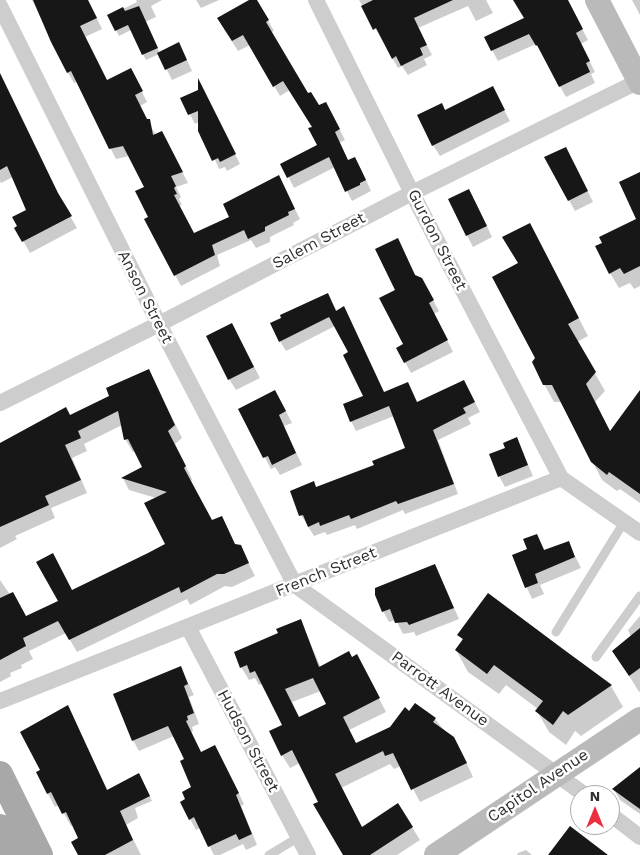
<!DOCTYPE html>
<html>
<head>
<meta charset="utf-8">
<style>
  body { margin:0 }
  #map { position:relative; width:640px; height:855px; overflow:hidden; background:#fff; font-family:"Work Sans",sans-serif }
  canvas { display:block }
  .north { position:absolute; left:570px; top:785px; width:50px; height:50px; box-sizing:border-box; background:#fff; border:1px solid #acacac; border-radius:50%; rotate:0deg; font-size:14px; font-weight:700; line-height:20px; text-align:center; color:#303030 }
  .north::after { content:''; display:block; margin:auto; width:18px; height:22px; background:#ec2e41; clip-path:polygon(50% 0,100% 100%,50% 72%,0 100%) }
</style>
</head>
<body>
<div id="map">
<canvas width="640" height="855"></canvas>
<div class="north">N</div>
</div>
<script>
const c = document.querySelector('canvas').getContext('2d');
c.lineJoin = 'round';
function fill(path, color) { c.fillStyle = color; c.fill(path, 'evenodd'); }
const poly = rows => new Path2D(rows.map(r => 'M' + r).join(''));
function trace(path, color, width, dash) { c.strokeStyle = color; c.lineWidth = width; c.lineCap = dash ? 'butt' : 'round'; c.setLineDash(dash || []); c.stroke(path); }
function write(font, color, halo, rows, align = 'center') {
  c.font = font + ' "Work Sans",sans-serif'; c.lineWidth = 5; c.setLineDash([]); c.textBaseline = 'middle'; c.strokeStyle = halo; c.fillStyle = color; for (const [text, x, y, turn = 0] of rows) {
    c.save(); c.translate(x, y); c.rotate((+turn || 0) * Math.PI / 180); c.textAlign = isNaN(turn) ? turn : align; if (halo) c.strokeText(text, 0, 0); c.fillText(text, 0, 0); c.restore();
  }
}
fill(poly([
  [32,0,88,0,102,29,85,37,107,82,136,80,147,102,140,106,147,120,156,135,167,143,188,183,176,187,181,197,179,199,182,205,179,206,194,234,231,218,284,187,300,219,293,223,294,225,270,237,270,242,256,248,251,240,217,255,220,266,181,286,146,220,149,218,145,187,129,156,116,159,77,82,74,83,68,73],
  [136,0,162,0,151,6,156,17,145,22,160,53,184,54,192,71,172,80,159,54,146,60,131,30,119,36,109,16,137,2],
  [196,0,219,0,201,8],
  [252,0,256,0,274,31,271,32,308,95,319,107,331,113,345,140,339,143,348,162,355,159,361,169,371,191,352,201,335,167,294,188,282,164,319,146,313,127,290,90,280,96,250,45,238,51,224,29],
  [359,0,486,0,493,13,476,21,468,6,418,28,432,55,424,59,427,65,408,75,402,66,398,68],
  [514,0,567,0,588,40,581,44,595,72,591,74,595,83,566,97,536,44,498,61,492,50,526,19],
  [632,0,640,0,640,15],
  [0,78,62,202,77,228,30,253,16,228,28,211,13,177,1,183,0,181],
  [203,89,240,164,227,171,225,167,219,169,199,122,195,124,182,99],
  [498,99,510,121,440,156,433,145,445,111],
  [572,159,593,202,575,211,569,200],
  [640,174,640,286,634,289,630,283,619,288,610,273,638,219],
  [449,200,475,201,492,237,473,247],
  [539,242,588,336,577,342,605,391,595,402,610,432,640,392,640,503,620,489,617,491,602,480,562,402,554,402,544,384,536,358,519,264],
  [403,251,416,276,428,291,439,311,434,314,453,352,411,373,405,362,405,345,397,291],
  [328,295,384,393,417,403,464,381,480,412,468,418,471,424,438,440,458,494,405,514,403,510,357,529,355,525,327,535,325,532,314,536,301,515,316,488,375,466,407,448,394,416,356,431,351,421,365,396,350,353,335,326,286,351,280,341],
  [232,324,260,378,236,390,229,379],
  [149,371,182,438,175,444,192,479,191,482,212,522,235,545,240,546,255,576,232,587,225,586,190,605,187,599,77,652,66,633,29,651,33,659,21,665,22,668,10,673,11,676,0,682,0,580,26,618,167,544,156,498,129,490,123,478,143,467,135,451,133,452,125,439,122,425,84,444,87,451,72,458,87,493,51,508,55,518,15,536,17,539,0,548,0,443,65,409,70,417,111,396],
  [281,402,292,423,284,426,302,465,280,475,275,467,271,469,240,410],
  [517,439,533,476,505,487,499,476,507,449],
  [537,535,545,551,568,542,581,568,540,585,544,594,532,599,513,556,529,550],
  [435,566,459,619,416,636,414,632,403,634,396,620,389,622,383,611],
  [488,595,611,686,623,707,581,736,575,731,566,745,549,732,537,711,538,709,506,685,499,694,468,672,456,650,463,641,459,635],
  [640,616,640,691,639,692,614,651,631,637,628,630],
  [301,621,321,668,352,658,364,669,386,712,349,730,356,744,391,728,409,712,435,719,461,751,473,777,420,802,401,766,394,769,390,764,341,788,362,828,412,827,420,840,397,855,344,855,314,805,320,802,300,763,290,768,282,755,284,725,262,684,259,685,255,678,249,680,241,667,280,634],
  [321,691,327,704,299,718,292,702],
  [181,668,194,695,189,697,199,724,192,727,193,731,191,732,201,753,221,757,244,804,241,806,257,845,246,850,243,844,220,855,214,855,200,828,196,830,190,819,187,800,193,788,185,760,174,736,139,751,133,740],
  [67,706,108,791,146,788,152,801,135,808,138,818,126,825,141,855,79,855,80,838,73,825,71,826,59,805,55,807,48,794,38,773,42,771],
  [640,769,640,814,620,800,614,790],
  [526,850,532,855,517,855,518,853]
]), '#0003');
fill(poly([
  [33,0,88,0,97,18,80,26,107,80,131,68,143,91,135,95,147,119,150,119,153,135,162,131,183,172,171,176,176,186,174,188,177,194,174,195,194,233,229,217,223,204,279,175,295,209,288,212,289,215,265,227,265,231,248,239,244,230,212,245,215,255,174,276,144,219,148,217,135,191,144,187,123,146,109,149,71,71,67,73,51,42],
  [249,0,257,0,269,20,266,22,308,93,311,92,319,105,326,102,340,129,335,132,348,160,355,157,366,180,360,183,360,185,345,192,329,157,287,178,280,164,317,145,308,128,312,127,283,81,273,87,243,35,232,41,217,18],
  [373,0,453,0,414,18,427,45,420,48,423,55,401,66,396,56,392,59,376,28,373,30,361,6],
  [513,0,568,0,583,29,576,33,590,61,586,63,590,72,559,87,537,45,536,46,529,34,491,51,484,37,524,18],
  [139,6,158,48,142,55,128,25,115,31,107,15,123,7,125,11],
  [179,42,187,60,165,70,157,53],
  [0,73,58,193,72,216,22,242,14,228,17,226,12,217,26,210,7,166,0,170],
  [198,78,236,154,220,162,218,158,212,161,198,131,198,111,188,115,180,98,198,90],
  [493,86,505,110,432,146,417,115,442,103,445,110],
  [566,147,588,191,568,201,544,157],
  [640,172,640,266,624,274,620,268,609,274,595,246,602,243,599,237,636,219,619,182],
  [469,189,487,226,466,236,448,199],
  [530,223,579,318,568,324,596,372,586,384,610,431,640,390,640,494,609,472,607,475,591,462,552,385,543,385,532,362,535,358,492,277,518,263,502,237],
  [398,238,415,275,422,278,434,300,429,303,448,340,404,363,396,348,403,344,379,298,395,290,375,249],
  [328,293,336,311,344,306,384,392,408,382,417,402,464,380,475,402,463,408,466,413,433,430,454,484,398,504,396,501,351,519,349,515,320,526,319,522,308,527,303,515,299,516,290,491,314,481,316,487,374,465,372,461,405,448,389,406,350,422,343,404,363,396,343,355,348,352,329,317,279,342,270,323,281,318,280,315],
  [232,323,254,367,228,380,206,336],
  [149,369,175,425,168,431,186,466,184,468,212,520,222,516,235,544,241,545,249,563,224,574,217,574,181,593,179,587,69,640,58,621,23,638,26,646,0,660,0,598,13,592,26,616,58,601,36,562,53,553,72,590,148,553,165,544,144,503,167,492,121,478,142,467,128,439,124,440,118,411,78,431,81,438,65,445,81,480,45,496,49,505,0,527,0,443,66,407,70,415,109,396,106,388],
  [275,390,286,411,279,415,296,453,272,465,268,456,263,458,238,409],
  [517,437,528,465,498,477,489,454,505,448,503,443],
  [537,534,544,550,569,541,575,557,535,574,538,583,525,588,512,555,527,549,523,539],
  [435,564,454,608,409,625,407,622,395,623,390,609,382,612,375,595,375,588],
  [488,593,563,649,612,685,568,715,563,711,553,725,535,711,543,701,494,665,487,674,455,650,463,639,457,635],
  [301,619,319,667,349,651,352,657,357,654,380,698,343,717,356,743,390,727,405,707,409,711,415,703,436,718,433,722,454,737,467,763,411,790,393,753,385,756,383,751,335,774,362,827,398,803,413,827,370,855,343,855,313,804,318,802,292,750,281,756,269,731,282,725,255,671,250,673,247,665,240,668,234,652,278,633,276,629],
  [313,678,326,704,299,717,285,689],
  [640,628,640,668,629,676,612,651],
  [181,666,188,684,184,686,194,713,187,716,188,720,186,721,201,752,215,745,239,793,236,795,252,834,239,840,236,834,208,847,194,817,189,820,180,802,185,799,182,792,191,787,180,761,184,759,168,726,132,741,113,694],
  [68,705,107,790,139,773,150,796,120,811,133,840,105,855,78,855,71,842,78,838,66,812,62,814,51,792,47,794,36,772,40,770,20,732],
  [640,767,640,809,612,789],
  [570,826,608,855,548,855]
]), '#171717');
trace(poly([
  [556,632,624,522],
  [596,657,640,596],
  [269,855,299,837]
]), '#cdcdcd', 9);
trace(poly([
  [316,0,412,193,561,478],
  [0,6,159,324,295,585,585,795],
  [0,403,159,324,412,193,639,81],
  [188,627,308,855],
  [0,701,561,478,640,533],
  [610,814,640,837]
]), '#cdcdcd', 16);
trace(poly([
  [597,0,640,83],
  [436,855,640,719]
]), '#bababa', 24);
trace(poly([
  [0,774,40,855],
  [0,827,14,855]
]), '#a8a8a8', 26);
write('16px', '#303030', '#fff', [
  ["Gurdon Street",437,240,63],
  ["Salem Street",319,241,-28],
  ["Anson Street",145,297,63],
  ["French Street",326,572,-22],
  ["Parrott Avenue",440,689,36],
  ["Hudson Street",248,741,62],
  ["Capitol Avenue",538,786,-34]
]);
</script>
</body>
</html>
